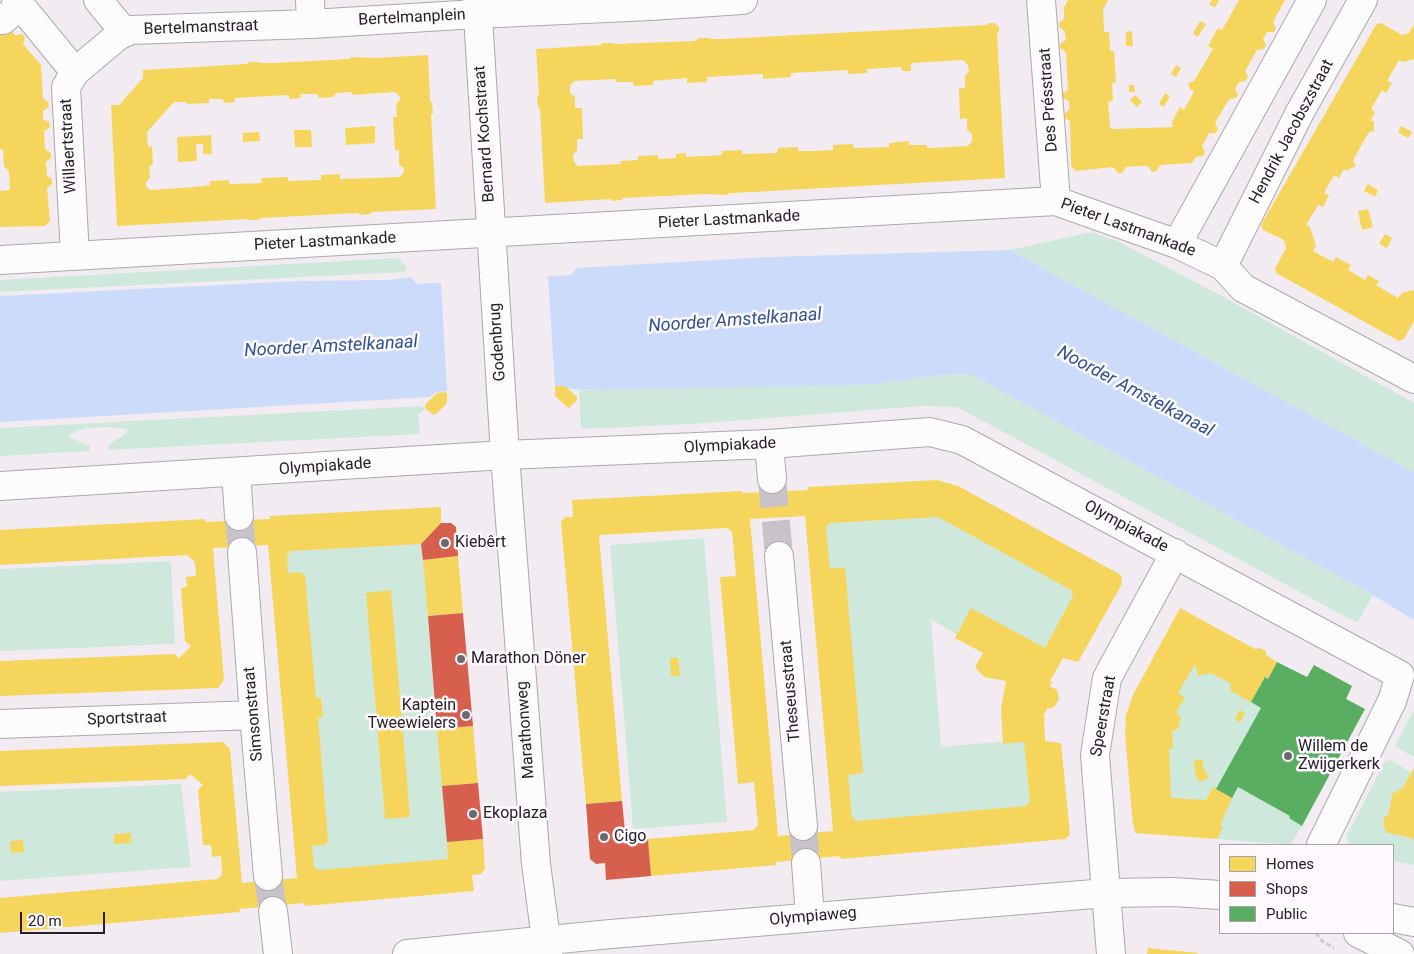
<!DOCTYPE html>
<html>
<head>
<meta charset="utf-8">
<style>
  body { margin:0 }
  #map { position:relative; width:1414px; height:954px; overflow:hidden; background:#f2ecf2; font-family:Roboto,sans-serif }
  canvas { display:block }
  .legend { position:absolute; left:1219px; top:844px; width:175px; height:90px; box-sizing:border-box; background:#fef9fe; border:1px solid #a8a3a8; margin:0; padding:6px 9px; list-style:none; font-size:15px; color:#262126 }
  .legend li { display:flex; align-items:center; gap:10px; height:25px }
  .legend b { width:25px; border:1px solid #a8a3a8 }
  .scale { position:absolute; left:20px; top:912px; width:85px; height:22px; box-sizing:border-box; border:2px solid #262126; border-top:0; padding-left:6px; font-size:15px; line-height:18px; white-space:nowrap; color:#262126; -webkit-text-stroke:4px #fef9fe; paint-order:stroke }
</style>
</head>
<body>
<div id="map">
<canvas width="1414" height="954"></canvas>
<ul class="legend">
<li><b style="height:14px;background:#f6d55c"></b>Homes</li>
<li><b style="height:14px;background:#d6604d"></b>Shops</li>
<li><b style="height:14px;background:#5aae61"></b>Public</li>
</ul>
<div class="scale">20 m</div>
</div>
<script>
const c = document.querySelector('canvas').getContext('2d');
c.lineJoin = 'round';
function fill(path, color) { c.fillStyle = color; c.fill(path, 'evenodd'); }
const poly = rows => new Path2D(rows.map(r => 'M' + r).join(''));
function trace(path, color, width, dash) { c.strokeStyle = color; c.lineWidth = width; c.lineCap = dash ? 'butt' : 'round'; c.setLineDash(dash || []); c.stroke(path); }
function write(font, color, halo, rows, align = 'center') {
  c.font = font + ' Roboto,sans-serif'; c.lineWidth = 5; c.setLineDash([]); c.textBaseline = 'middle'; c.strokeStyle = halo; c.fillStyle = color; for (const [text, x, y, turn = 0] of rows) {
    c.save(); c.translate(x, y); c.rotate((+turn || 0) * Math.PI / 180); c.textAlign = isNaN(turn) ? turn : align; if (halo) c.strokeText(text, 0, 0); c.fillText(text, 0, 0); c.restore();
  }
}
fill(poly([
  [1091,232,1115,240,1220,295,1414,403,1414,472,1010,250],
  [399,258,407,267,405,272,0,292,0,280],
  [970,374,1373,595,1357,623,957,407,921,406,693,424,581,429,579,389,603,390],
  [422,406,425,409,418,415,420,434,108,450,109,444,127,433,127,429,109,427,86,428,69,434,71,438,90,446,89,451,0,456,0,428],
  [810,502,941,506,1086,587,1050,660,962,638,931,619,941,747,1041,738,1053,826,840,843],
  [422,531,460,872,315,884,285,548],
  [704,538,727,822,633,829,610,545],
  [171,561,175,644,0,651,0,569],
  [1190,647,1266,698,1211,816,1161,809,1155,712],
  [1414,710,1414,757,1397,748,1395,745],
  [1391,760,1412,773,1414,771,1414,865,1393,861,1393,845,1350,845,1346,837,1385,761],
  [1235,779,1300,818,1302,826,1290,845,1217,839,1213,830],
  [181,784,191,867,0,881,0,792]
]), '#cee9db');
fill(poly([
  [1010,250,1414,472,1414,620,1373,595,970,374,942,375,865,385,601,390,574,389,553,385,435,392,431,397,0,422,0,296,298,281,390,280,411,277,417,284,571,275,576,268,767,257]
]), '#ccdbf9');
fill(poly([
  [548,276,555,386,447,391,441,282]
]), '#f2ecf2');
fill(poly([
  [1068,0,1108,0,1103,10,1104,32,1109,32,1110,51,1114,51,1116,82,1112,83,1113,101,1108,102,1110,127,1113,129,1173,127,1172,122,1180,107,1184,110,1194,92,1190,89,1188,83,1194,81,1213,49,1208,46,1218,28,1222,30,1239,0,1285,0,1273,22,1276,28,1274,32,1267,32,1263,39,1266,45,1264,49,1257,50,1245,71,1248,77,1245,81,1239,82,1235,89,1238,95,1236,98,1229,99,1215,123,1218,129,1216,133,1209,133,1202,146,1205,152,1203,156,1196,157,1192,163,1160,165,1157,171,1152,172,1148,166,1139,166,1126,167,1122,173,1118,173,1113,167,1076,171,1071,166,1070,121,1064,118,1064,114,1070,109,1069,104,1069,101,1063,98,1063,93,1068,90,1066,52,1060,48,1060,44,1066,40,1065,34,1065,31,1059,27,1059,23,1064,19,1064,7],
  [1212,0,1219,0,1215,8,1209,4],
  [0,16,15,35,22,34,25,37,23,44,41,65,43,99,48,102,49,107,43,111,43,119,49,122,50,127,44,131,45,149,51,153,51,158,46,162,47,176,52,179,52,184,47,188,50,221,45,226,0,227,0,191,10,190,9,171,4,166,3,149,0,150],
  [1200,21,1206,24,1198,37,1193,34],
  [989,23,994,23,999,27,999,32,997,34,1005,178,734,193,729,193,728,195,706,194,623,198,622,200,611,201,610,199,545,203,540,108,538,107,537,96,539,94,536,49,601,45,602,43,613,43,615,44,695,41,699,38,709,38,711,39,722,39,987,25],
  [963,60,968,65,969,72,965,76,965,88,959,88,960,119,967,118,967,130,972,134,972,141,968,146,927,148,927,145,909,145,909,141,889,143,889,147,854,148,853,144,833,145,833,150,815,151,798,151,798,147,778,148,777,153,742,154,742,150,722,151,722,155,686,157,686,153,676,154,676,158,658,159,658,155,638,156,638,160,620,161,621,164,578,166,574,162,573,155,577,150,577,139,583,139,582,108,575,108,575,97,570,93,570,86,574,81,616,79,616,82,633,82,634,86,653,85,653,81,687,78,687,83,707,82,707,77,763,74,763,79,791,77,791,73,848,70,848,74,867,73,867,69,901,67,902,71,911,71,911,63],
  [1381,23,1402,35,1409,33,1414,24,1414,59,1403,62,1399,60,1387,81,1392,83,1386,93,1382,90,1371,109,1375,112,1371,120,1374,122,1374,131,1369,132,1357,153,1353,161,1356,166,1346,171,1344,169,1339,178,1334,175,1324,193,1329,195,1323,207,1318,205,1306,225,1310,227,1316,246,1313,251,1333,262,1336,257,1351,265,1348,270,1365,280,1368,275,1379,281,1376,285,1398,298,1402,293,1414,290,1414,321,1404,339,1399,341,1276,273,1275,269,1286,248,1284,240,1263,230,1261,225,1376,25],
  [1132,31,1133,46,1126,46,1126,32],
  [428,55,430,101,432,103,433,113,431,115,436,209,372,212,370,214,360,215,358,213,261,218,259,220,249,220,247,219,117,226,111,105,119,105,129,94,143,78,143,70,247,64,249,62,259,62,261,63,273,63,350,59,351,57,375,58],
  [352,92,351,95,395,92,400,97,400,100,396,104,397,117,393,117,395,150,399,150,399,165,404,168,404,172,400,177,340,179,340,174,321,175,321,180,288,181,288,177,261,178,262,183,229,184,229,180,210,181,210,185,194,187,150,190,146,186,146,182,150,178,149,166,153,165,152,146,148,147,147,132,174,102,187,102,187,104,209,103,209,99,223,99,224,103,235,102,235,98,289,95,289,99,301,98,300,94,317,94,319,98,333,97,336,93],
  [1176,65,1181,68,1176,77,1171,74],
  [1129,85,1134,85,1135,92,1129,92],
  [1165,93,1170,96,1164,107,1159,104],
  [1135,95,1142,102,1137,107,1130,100],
  [375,126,375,143,346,145,345,128],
  [1401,126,1412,132,1408,138,1398,132],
  [294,130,311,130,312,147,295,147],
  [259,132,260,141,243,142,243,133],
  [211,135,212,154,203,154,203,144,196,144,197,161,178,162,177,137],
  [1368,184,1378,190,1375,197,1364,191],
  [1368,209,1373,227,1362,230,1358,211],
  [1385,234,1392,238,1387,248,1379,244],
  [555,386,565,386,577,397,577,400,569,408,567,407,555,396],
  [447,392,447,403,436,414,433,415,425,408,425,405,437,393],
  [937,480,958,486,1121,575,1122,584,1078,662,1063,658,1050,681,1052,682,1050,686,1057,690,1059,699,1055,706,1052,708,1046,709,1046,713,1044,713,1045,741,1061,743,1070,834,1065,839,841,859,840,856,776,862,776,865,651,876,648,839,754,830,758,825,754,782,738,784,724,622,720,577,736,576,732,532,727,528,599,535,622,801,586,804,561,522,565,517,573,517,572,500,742,491,743,493,808,490,808,487],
  [805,516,833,831,778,836,750,519],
  [938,517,1071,590,1073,596,1045,648,971,608,955,638,983,653,975,667,984,677,1006,681,1001,709,1003,744,1024,742,1030,801,1026,806,856,821,852,817,848,775,863,773,845,567,830,569,826,527,830,523],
  [441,507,441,523,421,544,291,551,287,555,288,573,301,572,305,576,316,698,321,698,323,717,318,718,328,841,325,845,312,846,314,867,319,870,448,859,447,842,483,839,485,869,481,874,472,875,474,891,305,906,304,903,239,909,240,912,0,933,0,898,218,879,222,874,221,856,212,857,211,845,203,845,198,790,203,785,190,774,186,779,0,786,0,751,223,742,230,749,242,883,297,878,268,545,213,548,224,680,218,688,0,696,0,661,174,654,179,658,191,646,185,641,181,588,187,587,186,577,196,576,195,562,187,555,0,565,0,530,205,519,205,522,270,519,270,516],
  [458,556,463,613,428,616,423,560],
  [391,590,410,817,385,819,366,593],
  [1180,608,1255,649,1259,648,1266,651,1266,655,1277,662,1268,679,1265,677,1251,702,1231,691,1230,683,1211,673,1198,676,1195,664,1178,693,1185,698,1176,712,1181,717,1178,729,1172,731,1173,749,1169,749,1171,798,1206,800,1213,787,1232,798,1220,825,1223,828,1217,839,1135,833,1134,825,1133,826,1125,734,1126,715,1133,695],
  [670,658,678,658,680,676,671,676],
  [1240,710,1245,713,1240,723,1235,719],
  [473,726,478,783,442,786,437,729],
  [1203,759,1203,767,1209,778,1199,782,1195,773,1194,761],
  [1414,768,1414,841,1412,838,1385,832,1386,828,1383,825,1384,817,1388,815,1393,792,1396,793,1400,789,1402,789],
  [131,833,131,843,114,844,114,834],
  [23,840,24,852,11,853,10,841],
  [1148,948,1198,953,1198,954,1147,954]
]), '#f6d55c');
fill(poly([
  [441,523,451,523,456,527,458,556,423,560,421,544],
  [463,613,473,726,437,729,428,616],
  [478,783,483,839,447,842,442,786],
  [622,801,626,841,648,839,651,876,606,880,605,863,596,864,590,859,586,804]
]), '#d6604d');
fill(poly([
  [1277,662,1307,677,1314,665,1352,686,1346,699,1365,709,1302,826,1289,818,1290,816,1238,787,1232,798,1216,789,1261,708,1251,702,1265,677,1268,679]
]), '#5aae61');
trace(poly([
  [772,479,779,556],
  [239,516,242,552],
  [803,826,806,863],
  [268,876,273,911]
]), '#c9c3c9', 28, [28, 14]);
const street = poly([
  [16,0,75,72],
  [98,0,125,33],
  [310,0,311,24,477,14,650,6,649,0],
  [1041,0,1056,201],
  [650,6,743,0],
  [3,20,21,5],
  [1177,244,1312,0],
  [75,256,66,87,75,72,118,36,130,30,311,24],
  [0,260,1056,201,1177,244,1223,266,1243,288,1414,379],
  [1223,266,1300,112,1363,0],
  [769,444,772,479],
  [236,472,239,516],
  [0,486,505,455,769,444,930,432,962,440,1400,675,1392,701,1321,845],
  [242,552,254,715,268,876],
  [779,556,803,826],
  [0,724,254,715],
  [806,863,810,917],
  [273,911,278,954],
  [1111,954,1095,755,1107,678,1175,553]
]);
const secondary = poly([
  [477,0,505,455,536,864,548,954],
  [1393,918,1414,922],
  [1358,933,1400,954],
  [407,954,611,934,1106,893,1173,892,1220,895]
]);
trace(street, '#aca8ac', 30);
trace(secondary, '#aca8ac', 30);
trace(poly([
  [1316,933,1322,941,1334,948]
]), '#cfcbcf', 3, [5, 2.5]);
trace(street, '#fdfcfd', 28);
trace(secondary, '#fdfcfd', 28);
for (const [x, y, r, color] of [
  [445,543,5,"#6d686d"],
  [461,659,5,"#6d686d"],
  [466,715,5,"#6d686d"],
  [1288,756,5,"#6d686d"],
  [473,814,5,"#6d686d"],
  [604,837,5,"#6d686d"]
]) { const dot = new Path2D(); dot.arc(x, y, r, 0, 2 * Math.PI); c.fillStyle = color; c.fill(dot); trace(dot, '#fef9fe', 2); }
write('16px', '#262126', '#fef9fe', [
  ["Bertelmanplein",412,18,-3],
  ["Bertelmanstraat",201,28,-2],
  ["Des Présstraat",1049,100,-94],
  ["Hendrik Jacobszstraat",1292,132,-62],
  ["Bernard Kochstraat",485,134,-94],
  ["Willaertstraat",69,146,-93],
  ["Pieter Lastmankade",729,220,-3],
  ["Pieter Lastmankade",1128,228,20],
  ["Pieter Lastmankade",325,242,-3],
  ["Godenbrug",498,342,-94],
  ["Olympiakade",730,446,-3],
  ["Olympiakade",325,467,-4],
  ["Olympiakade",1126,527,28],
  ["Theseusstraat",791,691,-95],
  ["Simsonstraat",254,714,-95],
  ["Speerstraat",1104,716,-80],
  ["Sportstraat",127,719,-2],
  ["Marathonweg",526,730,-94],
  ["Olympiaweg",813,917,-5]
]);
write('16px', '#262126', '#fef9fe', [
  ["Kiebêrt",455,543],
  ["Marathon Döner",471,659],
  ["Kaptein",456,706,"right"],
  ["Tweewielers",456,724,"right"],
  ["Willem de",1298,747],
  ["Zwijgerkerk",1298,765],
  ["Ekoplaza",483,814],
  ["Cigo",614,837]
], 'left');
write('italic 18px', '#2e538f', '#fef9fe', [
  ["Noorder Amstelkanaal",735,321,-4],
  ["Noorder Amstelkanaal",331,347,-3],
  ["Noorder Amstelkanaal",1135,392,28]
]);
</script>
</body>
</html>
